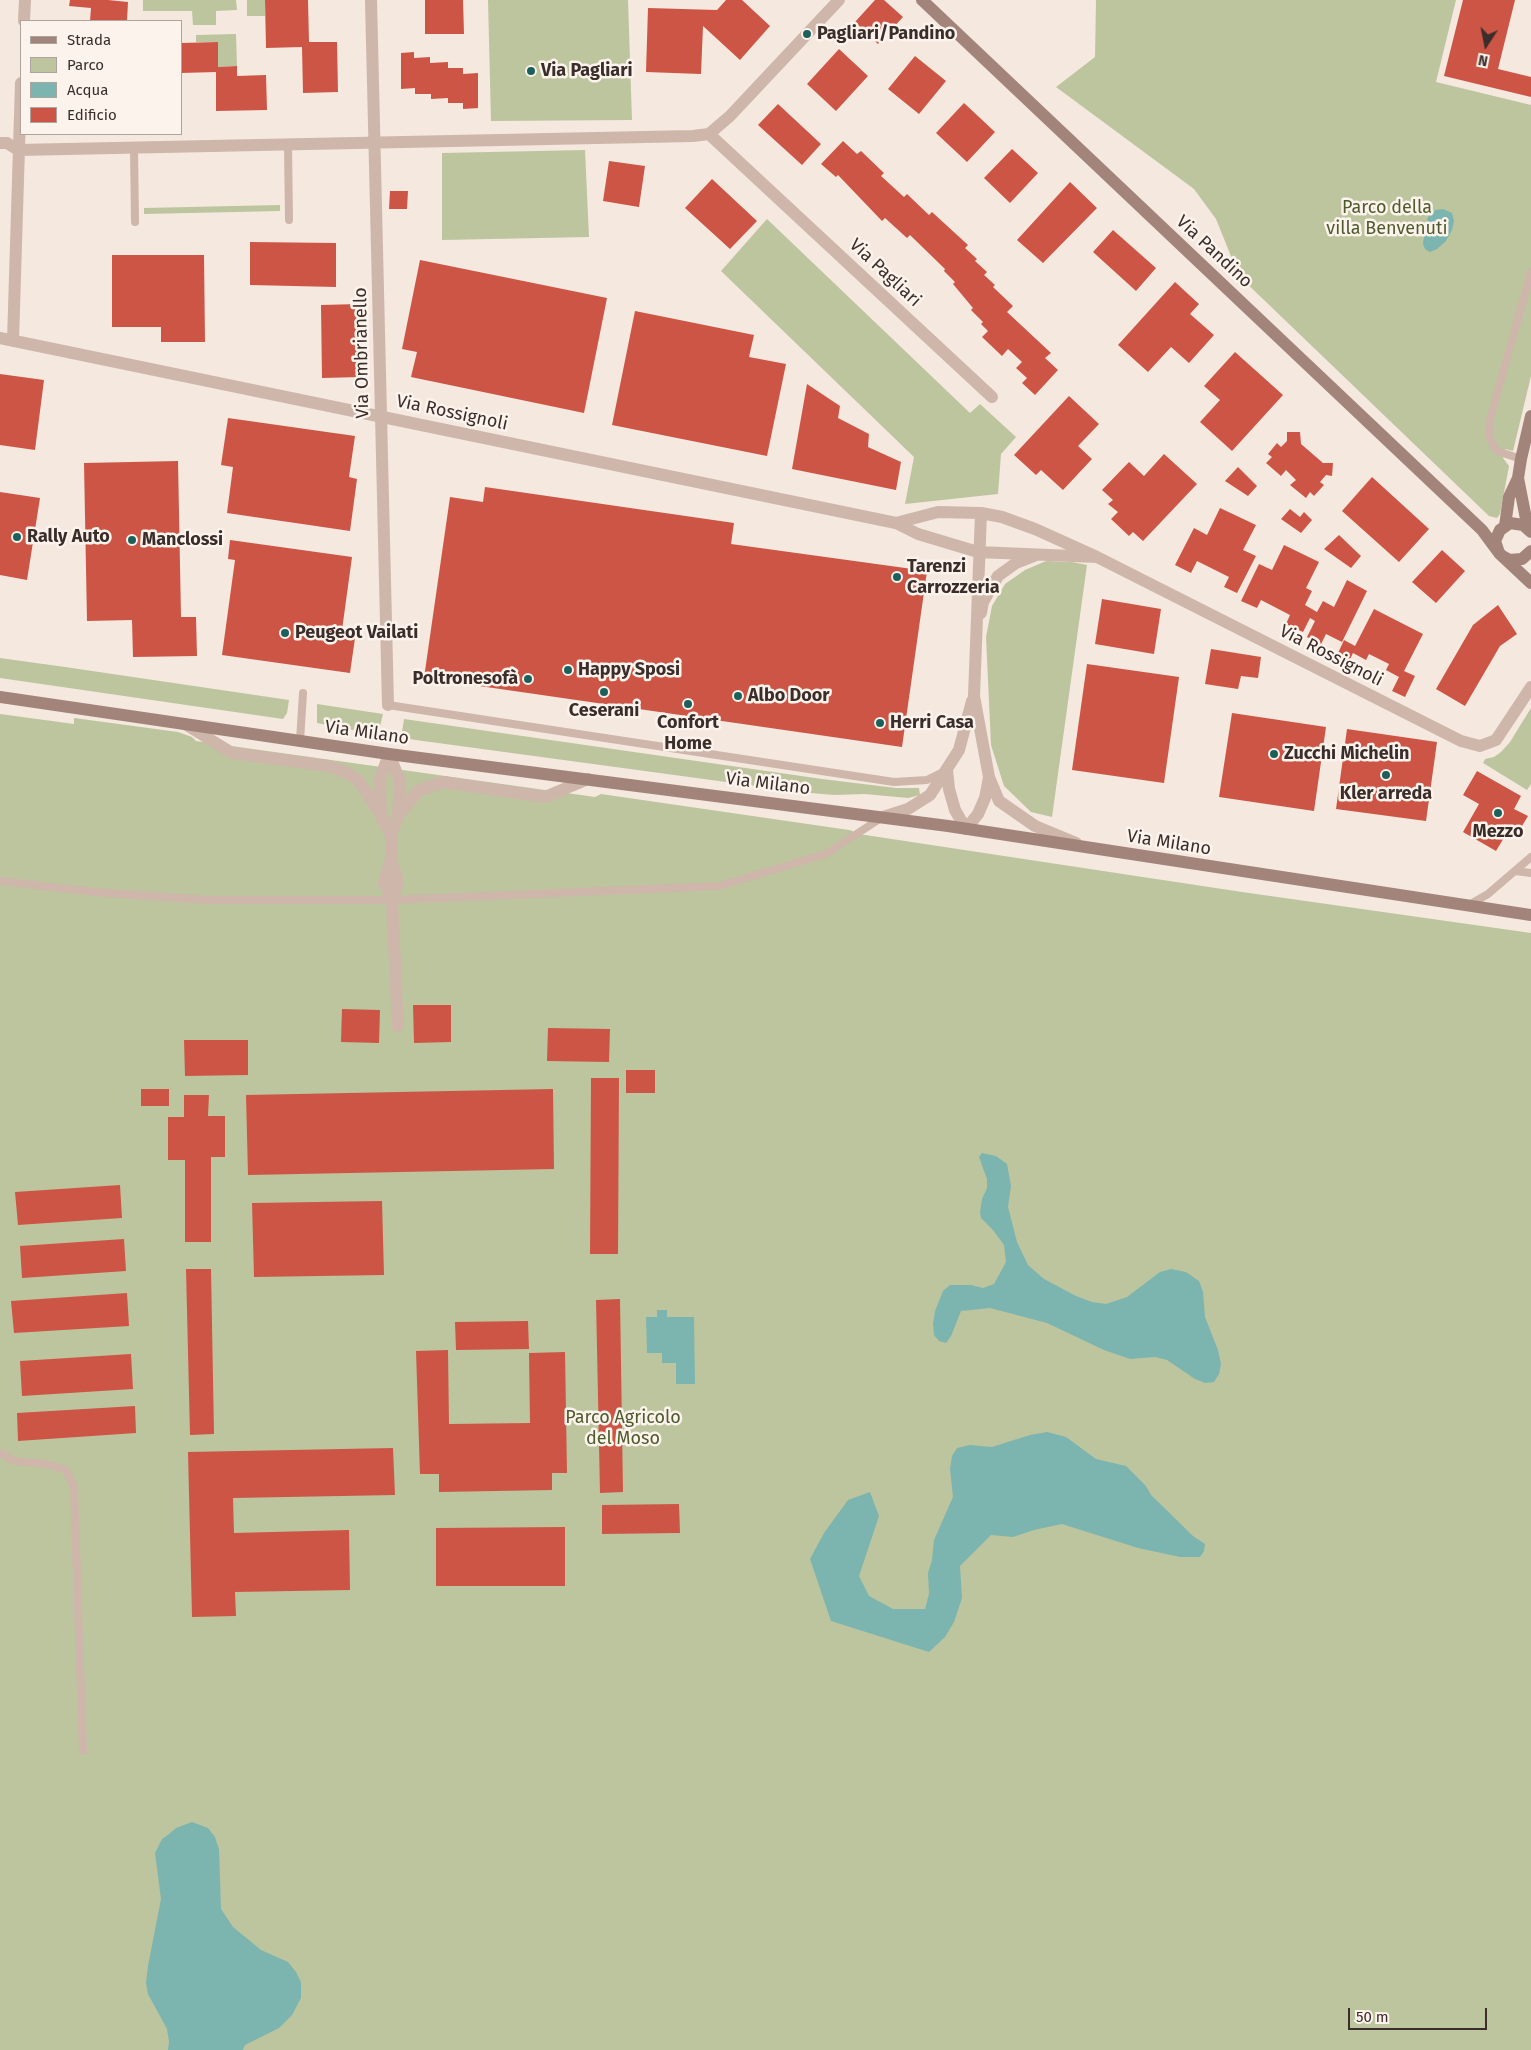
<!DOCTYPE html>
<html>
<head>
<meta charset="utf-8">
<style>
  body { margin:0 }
  #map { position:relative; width:1531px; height:2050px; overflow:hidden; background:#f4e8df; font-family:"Fira Sans",sans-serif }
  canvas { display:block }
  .legend { position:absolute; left:20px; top:20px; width:162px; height:115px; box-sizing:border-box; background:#fbf3ec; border:1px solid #aea49e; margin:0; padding:6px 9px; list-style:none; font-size:15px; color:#3b2d2a }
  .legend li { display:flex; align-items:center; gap:10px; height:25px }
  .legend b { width:25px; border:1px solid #aea49e }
  .north { position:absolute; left:1461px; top:20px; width:50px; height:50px; -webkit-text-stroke:4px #fbf3ec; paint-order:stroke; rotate:191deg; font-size:14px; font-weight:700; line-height:20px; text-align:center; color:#3b2d2a }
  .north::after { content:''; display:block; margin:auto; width:18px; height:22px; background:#3b2d2a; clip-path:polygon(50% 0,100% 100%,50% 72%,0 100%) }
  .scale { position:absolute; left:1348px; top:2008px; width:139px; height:22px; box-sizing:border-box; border:2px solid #3b2d2a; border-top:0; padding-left:6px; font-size:15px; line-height:18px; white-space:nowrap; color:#3b2d2a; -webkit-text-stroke:4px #fbf3ec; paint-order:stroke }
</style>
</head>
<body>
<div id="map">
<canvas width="1531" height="2050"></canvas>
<ul class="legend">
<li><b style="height:6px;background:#a2847b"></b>Strada</li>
<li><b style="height:14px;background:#bdc59e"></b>Parco</li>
<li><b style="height:14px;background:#7cb4af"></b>Acqua</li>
<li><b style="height:14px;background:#cd5545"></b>Edificio</li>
</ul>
<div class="north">N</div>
<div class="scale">50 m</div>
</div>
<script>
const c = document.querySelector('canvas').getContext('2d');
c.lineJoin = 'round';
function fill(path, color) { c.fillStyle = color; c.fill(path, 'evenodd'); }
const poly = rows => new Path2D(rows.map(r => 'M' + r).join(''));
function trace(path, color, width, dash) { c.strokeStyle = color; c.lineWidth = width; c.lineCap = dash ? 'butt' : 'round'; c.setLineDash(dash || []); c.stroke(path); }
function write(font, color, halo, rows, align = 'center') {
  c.font = font + ' "Fira Sans",sans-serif'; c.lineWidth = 5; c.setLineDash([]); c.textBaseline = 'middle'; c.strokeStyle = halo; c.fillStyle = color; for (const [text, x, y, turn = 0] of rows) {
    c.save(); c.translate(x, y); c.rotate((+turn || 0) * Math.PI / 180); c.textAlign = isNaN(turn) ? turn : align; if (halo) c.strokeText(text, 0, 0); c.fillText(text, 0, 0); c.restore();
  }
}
fill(poly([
  [143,0,236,0,237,10,216,11,216,25,193,25,192,11,143,11],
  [247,0,265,0,265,16,247,16],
  [488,0,628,0,632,120,491,121],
  [1096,0,1456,0,1436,82,1531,105,1531,376,1513,451,1505,449,1503,458,1509,466,1500,514,1497,518,1489,516,1239,276,1216,219,1194,189,1056,87,1095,57],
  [236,34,237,66,218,67,218,42,196,42,196,35],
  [585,150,589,237,442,240,442,153],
  [280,205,280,211,144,214,144,208],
  [767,219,970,413,980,404,1016,437,1001,454,998,494,905,504,914,457,721,271],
  [1046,561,1072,562,1087,565,1052,817,1031,812,1004,786,991,745,986,637,992,606,1005,584,1025,570],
  [0,658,65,667,289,700,287,713,283,719,0,678],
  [317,704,383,714,378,735,317,723],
  [1531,708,1531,784,1527,790,1483,763,1485,759,1494,757,1501,752,1510,742],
  [0,714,74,724,74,718,178,732,192,737,196,741,595,797,601,794,849,830,853,831,852,833,1242,892,1531,933,1531,2050,0,2050],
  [404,719,822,779,896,788,919,788,920,795,908,798,865,794,834,795,800,792,401,738]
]), '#bdc59e');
fill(poly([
  [1443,209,1452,213,1454,221,1452,230,1446,241,1437,249,1430,252,1425,249,1423,244,1426,225,1428,217,1435,210],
  [982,1153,996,1156,1007,1164,1011,1186,1008,1207,1017,1242,1028,1265,1044,1279,1076,1296,1092,1302,1106,1304,1127,1297,1160,1272,1171,1269,1186,1272,1199,1281,1203,1292,1205,1317,1218,1350,1221,1364,1219,1374,1214,1382,1205,1383,1195,1379,1167,1360,1155,1357,1130,1359,1104,1350,1047,1323,990,1308,961,1311,951,1336,946,1343,939,1341,934,1335,933,1324,935,1311,943,1291,950,1285,971,1285,983,1288,994,1284,1006,1262,1004,1245,993,1230,981,1218,980,1212,982,1199,987,1188,987,1179,979,1157],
  [657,1310,667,1310,667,1317,694,1317,695,1384,676,1384,676,1363,662,1363,662,1353,647,1353,646,1317,657,1317],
  [1047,1432,1066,1437,1096,1459,1126,1466,1146,1486,1151,1495,1193,1536,1205,1544,1204,1551,1200,1557,1180,1557,1138,1548,1062,1524,1034,1530,1013,1537,991,1535,960,1566,962,1598,954,1622,945,1637,929,1652,831,1621,810,1559,824,1533,848,1500,870,1492,879,1516,859,1576,869,1596,893,1609,925,1609,929,1594,928,1573,932,1560,934,1540,953,1497,950,1469,952,1456,957,1448,970,1445,992,1447,1030,1435],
  [192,1822,208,1828,215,1837,219,1849,221,1909,233,1927,261,1950,288,1962,296,1972,301,1982,301,1998,292,2015,279,2028,245,2045,243,2050,168,2050,169,2042,167,2029,148,1994,146,1983,148,1966,161,1899,155,1853,162,1839,169,1834,176,1828]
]), '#7cb4af');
fill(poly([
  [70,0,108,0,128,2,127,21,90,21,91,8,69,6],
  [265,0,308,0,309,42,337,42,338,92,303,93,302,47,266,48],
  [425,0,463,0,464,34,425,34],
  [726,0,742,0,770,26,740,60,703,26,701,74,646,72,648,8,717,10],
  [875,0,884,0,903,17,878,44,855,22],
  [1463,0,1515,0,1498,69,1531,77,1531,97,1444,76],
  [218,42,218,67,237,66,237,76,266,75,267,110,216,111,216,72,181,73,181,43],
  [839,49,868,76,836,111,807,84],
  [414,52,414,58,430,57,430,63,448,62,448,68,463,68,463,74,478,73,478,108,463,109,463,103,448,103,448,98,431,99,431,94,415,94,415,88,401,89,401,53],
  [915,56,946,81,919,114,888,89],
  [964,103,995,132,967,162,936,133],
  [778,104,821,144,802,165,758,125],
  [843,141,857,154,861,151,884,173,881,176,904,197,907,194,929,215,932,212,968,245,965,248,977,259,975,261,987,272,984,275,995,285,993,287,1013,306,1007,312,1051,353,1045,358,1058,370,1035,395,1022,383,1027,378,1016,368,1022,362,1008,349,1002,356,982,337,988,331,981,324,983,322,971,310,973,308,953,284,955,282,944,271,945,269,910,235,907,238,885,218,882,221,838,175,836,177,821,164],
  [1012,149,1038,173,1010,203,984,178],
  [609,161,645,166,639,207,603,201],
  [712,179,757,221,730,249,685,208],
  [1070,182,1097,208,1043,263,1017,240],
  [390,191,408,191,407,209,389,209],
  [1113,230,1156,268,1136,291,1093,252],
  [250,242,336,243,336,287,250,285],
  [112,255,204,255,205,342,161,342,161,327,112,327],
  [420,260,607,298,584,413,411,377,417,352,402,349],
  [1175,282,1199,304,1190,314,1214,335,1189,363,1171,347,1148,372,1118,345],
  [360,304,361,377,322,378,321,305],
  [635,311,754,335,749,357,786,364,767,456,612,425],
  [1235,352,1283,395,1232,451,1200,422,1220,400,1204,386],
  [0,374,44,380,35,450,0,445],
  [807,384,840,406,838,418,869,434,868,447,901,462,896,490,792,469],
  [1069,396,1099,424,1078,446,1092,459,1063,490,1041,470,1036,475,1014,455],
  [228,418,355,436,349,477,357,479,350,531,227,513,233,467,221,465],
  [1287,432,1300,432,1301,444,1323,463,1333,463,1332,476,1326,475,1320,482,1324,485,1314,496,1310,492,1306,498,1290,485,1296,480,1286,470,1281,476,1266,463,1272,457,1268,454,1277,443,1281,447,1287,441],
  [1164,454,1197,484,1143,541,1133,532,1129,536,1111,519,1118,512,1108,504,1113,500,1102,490,1129,462,1144,476],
  [178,461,181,617,196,617,197,656,133,657,132,620,87,621,84,463],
  [1238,467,1257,486,1248,496,1225,481],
  [1372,477,1429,529,1399,562,1342,511],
  [485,487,734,523,731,544,927,571,902,747,424,678,450,497,483,502],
  [0,492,40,498,27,580,0,575],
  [1220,508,1256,525,1243,550,1256,556,1237,593,1224,587,1229,577,1197,561,1191,573,1175,565,1194,528,1207,535],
  [1290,509,1300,517,1304,512,1312,520,1301,533,1281,519],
  [1339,535,1361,556,1351,568,1324,549],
  [230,540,352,557,342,630,356,631,350,673,222,655,235,560,228,559],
  [1284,545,1319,562,1306,588,1312,591,1305,605,1317,612,1323,601,1334,607,1347,580,1367,591,1342,642,1326,634,1321,644,1307,637,1315,621,1310,618,1303,632,1286,624,1290,615,1261,600,1257,608,1241,601,1259,564,1272,570],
  [1442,550,1465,571,1436,603,1412,582],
  [1102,599,1161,609,1154,654,1095,644],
  [1498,605,1517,634,1500,646,1465,706,1436,689,1473,625],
  [1374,609,1423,634,1404,671,1415,676,1405,697,1392,691,1399,677,1386,670,1389,664,1369,654,1366,660,1353,653,1346,668,1334,662,1344,640,1355,646],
  [1211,649,1261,657,1258,678,1241,676,1238,689,1205,684],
  [1087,664,1179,677,1164,783,1072,770],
  [1232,713,1326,727,1314,811,1219,797],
  [1347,729,1437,742,1426,821,1336,809],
  [1477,771,1521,796,1514,809,1528,816,1516,836,1508,831,1496,851,1463,832,1479,804,1463,795],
  [413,1005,451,1005,451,1042,414,1043],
  [342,1009,380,1010,379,1043,341,1042],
  [548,1028,610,1029,609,1062,547,1061],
  [184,1040,248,1040,248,1075,185,1076],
  [626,1070,655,1070,655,1093,626,1093],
  [591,1078,619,1078,618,1254,590,1254],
  [141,1089,169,1089,169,1106,141,1106],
  [553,1089,554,1169,248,1175,246,1095],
  [184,1095,209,1095,208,1116,225,1116,225,1157,211,1157,211,1242,185,1242,185,1160,168,1160,168,1117,184,1117],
  [120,1185,122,1218,18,1225,15,1192],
  [382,1201,384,1275,254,1277,252,1203],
  [124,1239,126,1271,22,1278,20,1246],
  [186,1269,211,1269,214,1434,190,1435],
  [127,1293,129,1326,14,1333,11,1301],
  [620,1299,623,1492,600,1493,596,1300],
  [528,1321,529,1349,456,1350,455,1322],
  [448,1350,449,1424,530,1423,529,1353,565,1352,567,1473,552,1473,552,1490,439,1492,439,1474,420,1474,416,1351],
  [131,1354,133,1389,22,1396,20,1361],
  [135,1406,136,1433,18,1441,17,1413],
  [393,1448,395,1495,233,1498,234,1533,349,1530,350,1590,235,1592,236,1616,192,1617,188,1452],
  [679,1504,680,1533,602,1534,602,1505],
  [565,1527,565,1586,436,1586,436,1528]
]), '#cd5545');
trace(poly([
  [288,145,289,220],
  [134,148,135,222],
  [1521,459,1497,451,1490,439,1489,423,1531,272],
  [388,705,894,782,927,780,943,772],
  [300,741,303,693],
  [1515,871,1531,873],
  [0,881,94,892,207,900,392,900,719,886,826,854,881,818],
  [1469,905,1488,894,1531,857],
  [0,1453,14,1461,47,1464,66,1470,74,1487,83,1751]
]), '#ceb6aa', 8);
trace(poly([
  [371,0,388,705],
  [24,21,25,0],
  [709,134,992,397],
  [0,143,7,143,18,150,693,136,709,134,730,116,839,0],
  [0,338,896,523,918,534,978,552,1097,557],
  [13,341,21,83],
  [981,513,974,696,989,777,999,801,1035,826,1076,843],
  [896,523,938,512,981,513,1002,517,1035,529,1097,557,1461,741,1480,746,1496,740,1531,687],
  [981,613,983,602,998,576,1016,563,1034,556],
  [185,724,232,753,328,766,345,772,358,780,381,815],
  [389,754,400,781,398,816,391,835,391,859,384,882,392,900],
  [389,754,380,779,381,815,391,835],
  [947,770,949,789,955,810,966,829,978,814,985,798,989,777],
  [398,816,419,790,443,782,545,797,588,779],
  [883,817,908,809,930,795,959,750,972,701],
  [391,859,398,881,392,900,398,1026]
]), '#ceb6aa', 12);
trace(poly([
  [922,0,1482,530,1499,553],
  [1505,526,1509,497,1518,478],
  [1528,529,1518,478,1521,459,1531,416],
  [1531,532,1523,525,1510,523,1500,530,1495,541,1499,553,1531,583],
  [1504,557,1509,560,1522,559,1531,551],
  [0,697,389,754,948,826,1531,915]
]), '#a2847b', 12);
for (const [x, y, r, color] of [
  [807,34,5,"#1c605c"],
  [531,71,5,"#1c605c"],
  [17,537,5,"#1c605c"],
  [132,540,5,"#1c605c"],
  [897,577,5,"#1c605c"],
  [285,633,5,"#1c605c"],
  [568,670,5,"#1c605c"],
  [528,679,5,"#1c605c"],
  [604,692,5,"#1c605c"],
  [738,696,5,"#1c605c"],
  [688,704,5,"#1c605c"],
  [880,723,5,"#1c605c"],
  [1274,754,5,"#1c605c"],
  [1386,775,5,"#1c605c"],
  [1498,813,5,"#1c605c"]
]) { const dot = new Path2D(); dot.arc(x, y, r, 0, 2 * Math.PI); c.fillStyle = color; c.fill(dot); trace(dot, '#fbf3ec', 2); }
write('bold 18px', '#3b2d2a', '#fbf3ec', [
  ["Pagliari/Pandino",817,34],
  ["Via Pagliari",541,71],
  ["Rally Auto",27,537],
  ["Manclossi",142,540],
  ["Tarenzi",907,567],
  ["Carrozzeria",907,588],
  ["Peugeot Vailati",295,633],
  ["Happy Sposi",578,670],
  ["Poltronesofà",518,679,"right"],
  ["Albo Door",748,696],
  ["Ceserani",604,711,"center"],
  ["Confort",688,723,"center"],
  ["Home",688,744,"center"],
  ["Herri Casa",890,723],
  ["Zucchi Michelin",1284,754],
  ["Kler arreda",1386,794,"center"],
  ["Mezzo",1498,832,"center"]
], 'left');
write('18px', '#4f5b2c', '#fbf3ec', [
  ["Parco della",1387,208],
  ["villa Benvenuti",1387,229],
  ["Parco Agricolo",623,1418],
  ["del Moso",623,1439]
]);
write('18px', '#3b2d2a', '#fbf3ec', [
  ["Via Pandino",1214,252,43],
  ["Via Pagliari",885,273,43],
  ["Via Ombrianello",362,353,-91],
  ["Via Rossignoli",452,413,12],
  ["Via Rossignoli",1331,656,27],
  ["Via Milano",367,733,8],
  ["Via Milano",768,784,7],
  ["Via Milano",1169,843,9]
]);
</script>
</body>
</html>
